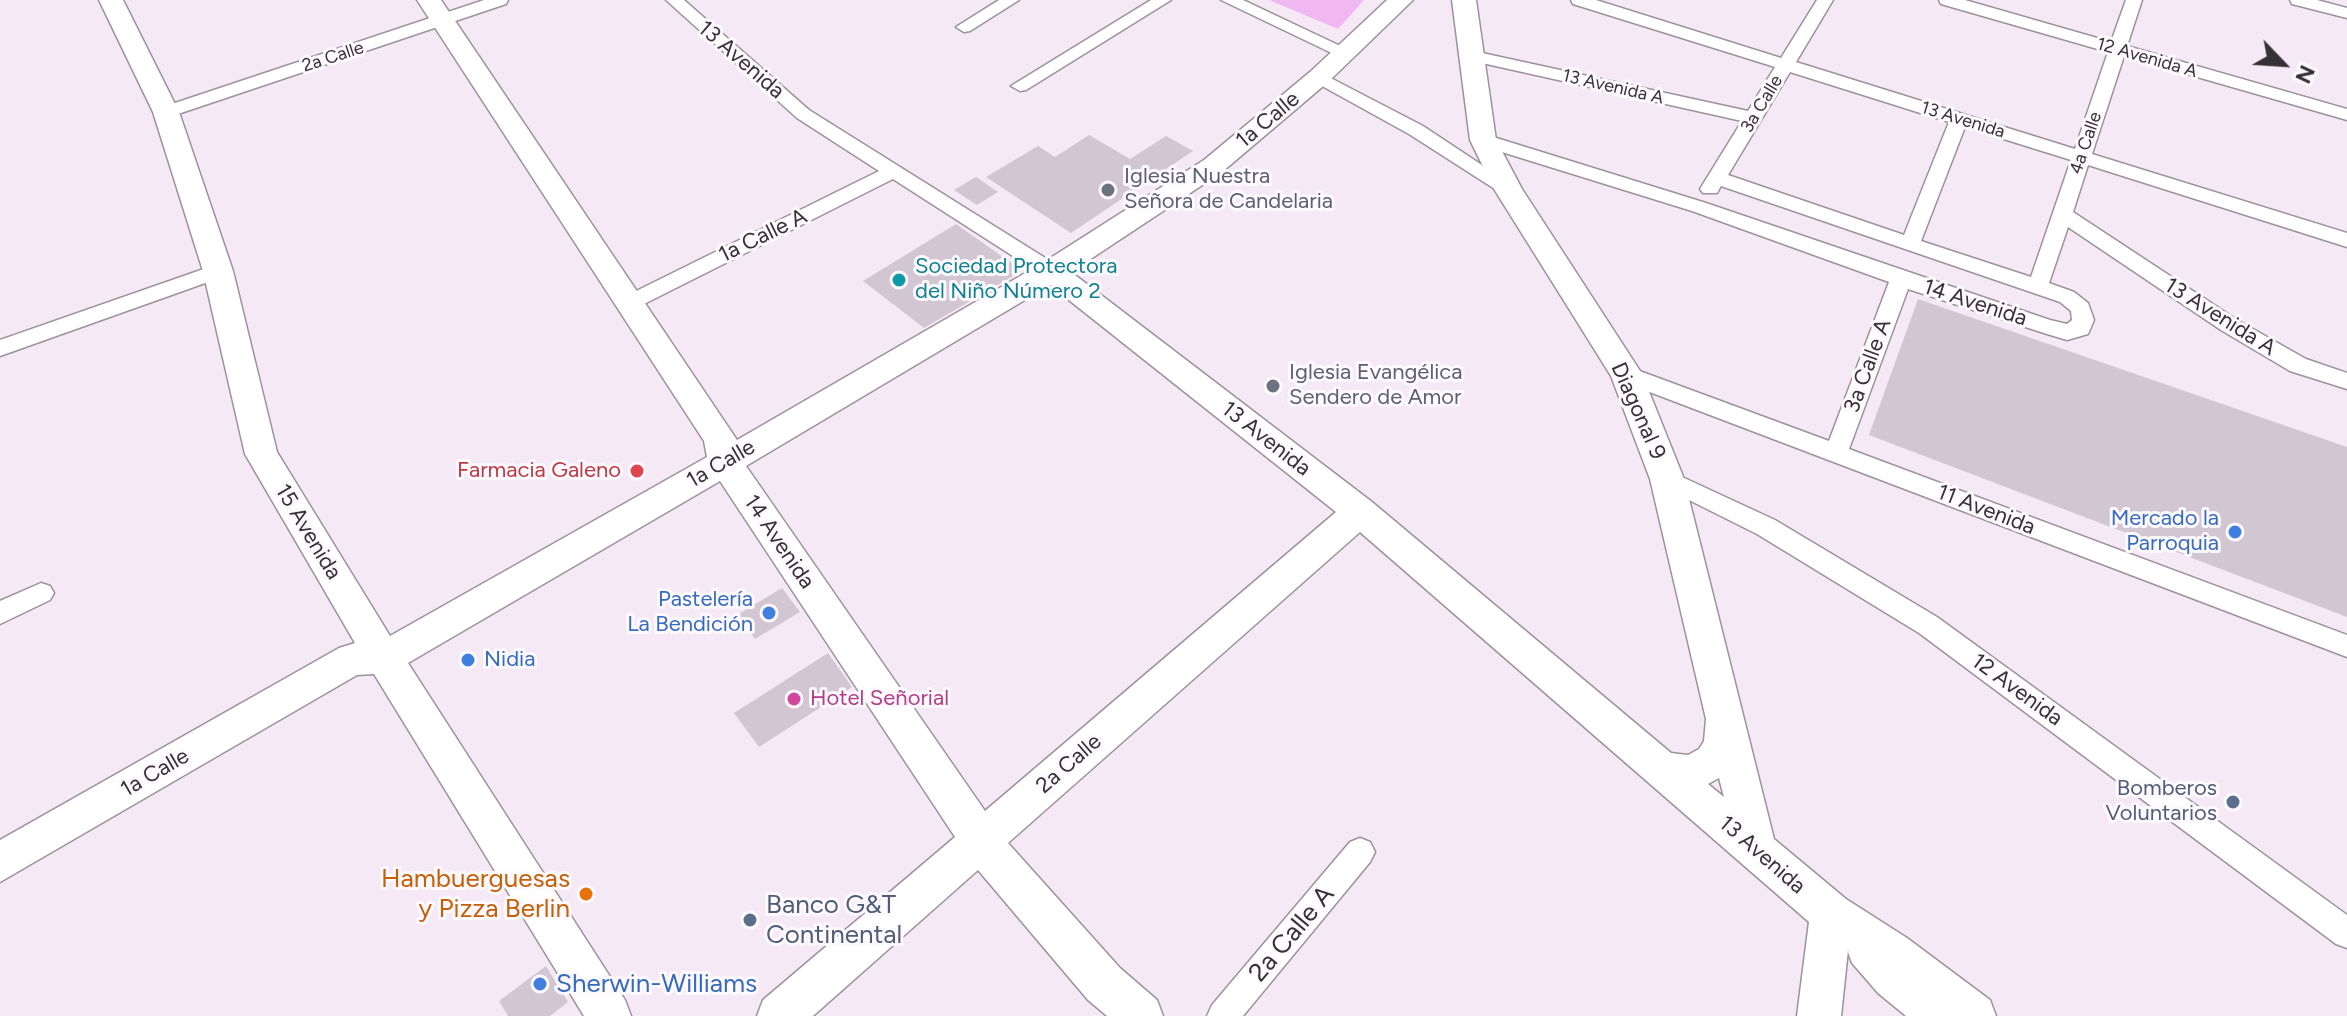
<!DOCTYPE html>
<html>
<head>
<meta charset="utf-8">
<style>
  body { margin:0 }
  #map { position:relative; width:2347px; height:1016px; overflow:hidden; background:#f6e9f6; font-family:Figtree,sans-serif }
  canvas { display:block }
  .north { position:absolute; left:2243px; top:24px; width:80px; height:80px; -webkit-text-stroke:6px #fef9ff; paint-order:stroke; rotate:115deg; font-size:22px; font-weight:700; line-height:32px; text-align:center; color:#363136 }
  .north::after { content:''; display:block; margin:auto; width:28px; height:36px; background:#363136; clip-path:polygon(50% 0,100% 100%,50% 72%,0 100%) }
</style>
</head>
<body>
<div id="map">
<canvas width="2347" height="1016"></canvas>
<div class="north">N</div>
</div>
<script>
const c = document.querySelector('canvas').getContext('2d');
c.lineJoin = 'round';
function fill(path, color) { c.fillStyle = color; c.fill(path, 'evenodd'); }
const poly = rows => new Path2D(rows.map(r => 'M' + r).join(''));
function trace(path, color, width, dash) { c.strokeStyle = color; c.lineWidth = width; c.lineCap = dash ? 'butt' : 'round'; c.setLineDash(dash || []); c.stroke(path); }
function write(font, color, halo, rows, align = 'center') {
  c.font = font + ' Figtree,sans-serif'; c.lineWidth = 6; c.setLineDash([]); c.textBaseline = 'middle'; c.strokeStyle = halo; c.fillStyle = color; for (const [text, x, y, turn = 0] of rows) {
    c.save(); c.translate(x, y); c.rotate((+turn || 0) * Math.PI / 180); c.textAlign = isNaN(turn) ? turn : align; if (halo) c.strokeText(text, 0, 0); c.fillText(text, 0, 0); c.restore();
  }
}
fill(poly([
  [1269,0,1364,0,1338,29]
]), '#f0b7f3');
fill(poly([
  [1089,135,1130,159,1166,136,1193,151,1071,233,986,177,1038,146,1055,157],
  [976,177,998,192,977,205,954,190],
  [956,224,1020,269,1020,272,924,328,863,281],
  [1918,299,2347,447,2347,617,1869,435],
  [782,588,800,612,755,639,737,615],
  [828,653,852,687,759,747,734,713],
  [546,966,568,1002,550,1016,508,1016,499,1001]
]), '#d2c6d3');
const street = poly([
  [484,0,508,0,506,4,172,116,166,117,157,112,160,108,484,0],
  [666,0,684,0,809,110,1058,266,1061,271,1058,276,1044,276,893,179,636,308,622,308,619,303,622,298,879,171,797,118,666,0],
  [999,0,1019,0,970,31,964,32,956,27,999,0],
  [1151,0,1171,0,1026,90,1020,91,1011,86,1151,0],
  [1221,0,1243,0,1355,53,1352,57,1340,57,1221,0],
  [1571,0,1596,0,1781,58,1817,0,1833,0,1796,62,2075,149,2108,52,1941,4,1939,0,1965,0,2111,42,2126,0,2142,0,2127,46,2347,109,2347,120,2124,56,2092,154,2347,233,2347,247,2088,165,2073,212,2237,320,2306,359,2347,373,2347,389,2290,371,2221,330,2068,227,2049,283,2074,292,2088,303,2094,320,2088,334,2067,340,2047,334,1908,289,1849,449,2347,635,2347,657,1618,380,1615,374,1618,368,1626,366,1829,441,1889,282,1692,211,1476,144,1474,140,1476,136,1490,136,1706,203,2050,320,2067,324,2072,320,2071,311,2060,302,1721,186,1717,193,1703,193,1700,189,1742,121,1473,61,1464,56,1473,51,1748,111,1775,67,1573,4,1571,0],
  [1790,72,1949,122,1904,235,1728,175,1790,72],
  [1965,127,2071,160,2031,277,1921,241,1965,127],
  [2290,0,2317,0,2347,8,2347,18,2292,4,2290,0],
  [1319,72,1423,126,1518,189,1508,195,1501,193,1409,134,1313,81,1310,77,1319,72],
  [218,264,225,266,228,271,225,276,0,356,0,340,218,264],
  [1667,470,1775,520,1937,617,2347,915,2347,948,2336,944,1919,633,1757,534,1659,485,1655,479,1659,473,1667,470],
  [41,583,50,586,54,593,50,600,0,624,0,601,41,583],
  [1360,838,1370,842,1375,852,1370,862,1243,1016,1207,1016,1212,1005,1350,842,1360,838],
  [1863,937,1874,941,1900,971,1942,1005,1947,1016,1906,1016,1878,993,1852,963,1848,952,1852,941,1863,937]
]);
const secondary = poly([
  [99,0,123,0,179,112,233,271,277,452,390,636,707,457,704,441,417,0,441,0,737,440,1041,264,1204,160,1310,72,1387,0,1413,0,1328,82,1222,172,1071,272,1372,502,1671,753,1688,755,1699,749,1704,741,1706,719,1650,479,1611,376,1494,189,1470,140,1452,0,1476,0,1496,140,1522,189,1642,374,1684,479,1774,839,1846,899,1907,938,1990,1000,1996,1016,1938,1016,1848,950,1841,1016,1797,1016,1809,922,1360,532,1008,843,1120,968,1157,1000,1163,1016,1107,1016,1088,1000,978,870,813,1016,757,1016,763,1000,955,837,720,481,408,663,625,1000,631,1016,584,1016,374,674,357,675,0,882,0,840,339,648,355,643,245,454,203,271,153,112,99,0],
  [1050,285,1336,512,985,811,746,466,1050,285],
  [1719,778,1724,797,1708,784,1719,778]
]);
trace(street, '#9c919d', 3);
trace(secondary, '#9c919d', 3);
fill(street, '#fff');
fill(secondary, '#fff');
for (const [x, y, r, color] of [
  [1108,190,8,"#6b7280"],
  [899,280,8,"#0f9aa8"],
  [1273,386,8,"#6b7280"],
  [637,471,8,"#e0444e"],
  [2235,532,8,"#3f7fe0"],
  [769,613,8,"#3f7fe0"],
  [468,660,8,"#3f7fe0"],
  [794,699,8,"#d1479c"],
  [2233,802,8,"#5c6f8a"],
  [586,894,8,"#e8710a"],
  [750,920,8,"#5c6f8a"],
  [540,984,8,"#3f7fe0"]
]) { const dot = new Path2D(); dot.arc(x, y, r, 0, 2 * Math.PI); c.fillStyle = color; c.fill(dot); trace(dot, '#fef9ff', 3); }
write('18px', '#363136', '#fef9ff', [
  ["2a Calle",333,57,-18],
  ["12 Avenida A",2147,58,16],
  ["13 Avenida A",1613,87,13],
  ["3a Calle",1762,104,-59],
  ["13 Avenida",1963,120,17],
  ["4a Calle",2086,143,-71]
]);
write('22px', '#363136', '#fef9ff', [
  ["13 Avenida",741,60,41],
  ["1a Calle",1268,120,-40],
  ["1a Calle A",763,236,-26],
  ["14 Avenida",1975,303,18],
  ["13 Avenida A",2220,317,32],
  ["3a Calle A",1868,366,-70],
  ["Diagonal 9",1638,411,66],
  ["13 Avenida",1266,439,38],
  ["1a Calle",721,464,-30],
  ["11 Avenida",1986,510,21],
  ["15 Avenida",308,532,59],
  ["14 Avenida",779,542,56],
  ["12 Avenida",2017,690,36],
  ["2a Calle",1069,764,-41],
  ["1a Calle",155,773,-30],
  ["13 Avenida",1762,855,41]
]);
write('22px', '#5b616d', '#fef9ff', [
  ["Iglesia Nuestra",1124,177],
  ["Señora de Candelaria",1124,202],
  ["Iglesia Evangélica",1289,373],
  ["Sendero de Amor",1289,398]
], 'left');
write('22px', '#0d838f', '#fef9ff', [
  ["Sociedad Protectora",915,267],
  ["del Niño Número 2",915,292]
], 'left');
write('22px', '#be3a42', '#fef9ff', [
  ["Farmacia Galeno",621,471]
], 'right');
write('22px', '#366cbe', '#fef9ff', [
  ["Mercado la",2219,519],
  ["Parroquia",2219,544],
  ["Pastelería",753,600],
  ["La Bendición",753,625],
  ["Nidia",484,660,"left"]
], 'right');
write('22px', '#b23c85', '#fef9ff', [
  ["Hotel Señorial",810,699]
], 'left');
write('22px', '#4e5e75', '#fef9ff', [
  ["Bomberos",2217,789],
  ["Voluntarios",2217,814]
], 'right');
write('26px', '#c56008', '#fef9ff', [
  ["Hambuerguesas",570,879],
  ["y Pizza Berlin",570,909]
], 'right');
write('26px', '#4e5e75', '#fef9ff', [
  ["Banco G&T",766,905],
  ["Continental",766,935]
], 'left');
write('26px', '#363136', '#fef9ff', [
  ["2a Calle A",1292,934,-50]
]);
write('26px', '#366cbe', '#fef9ff', [
  ["Sherwin-Williams",556,984]
], 'left');
</script>
</body>
</html>
